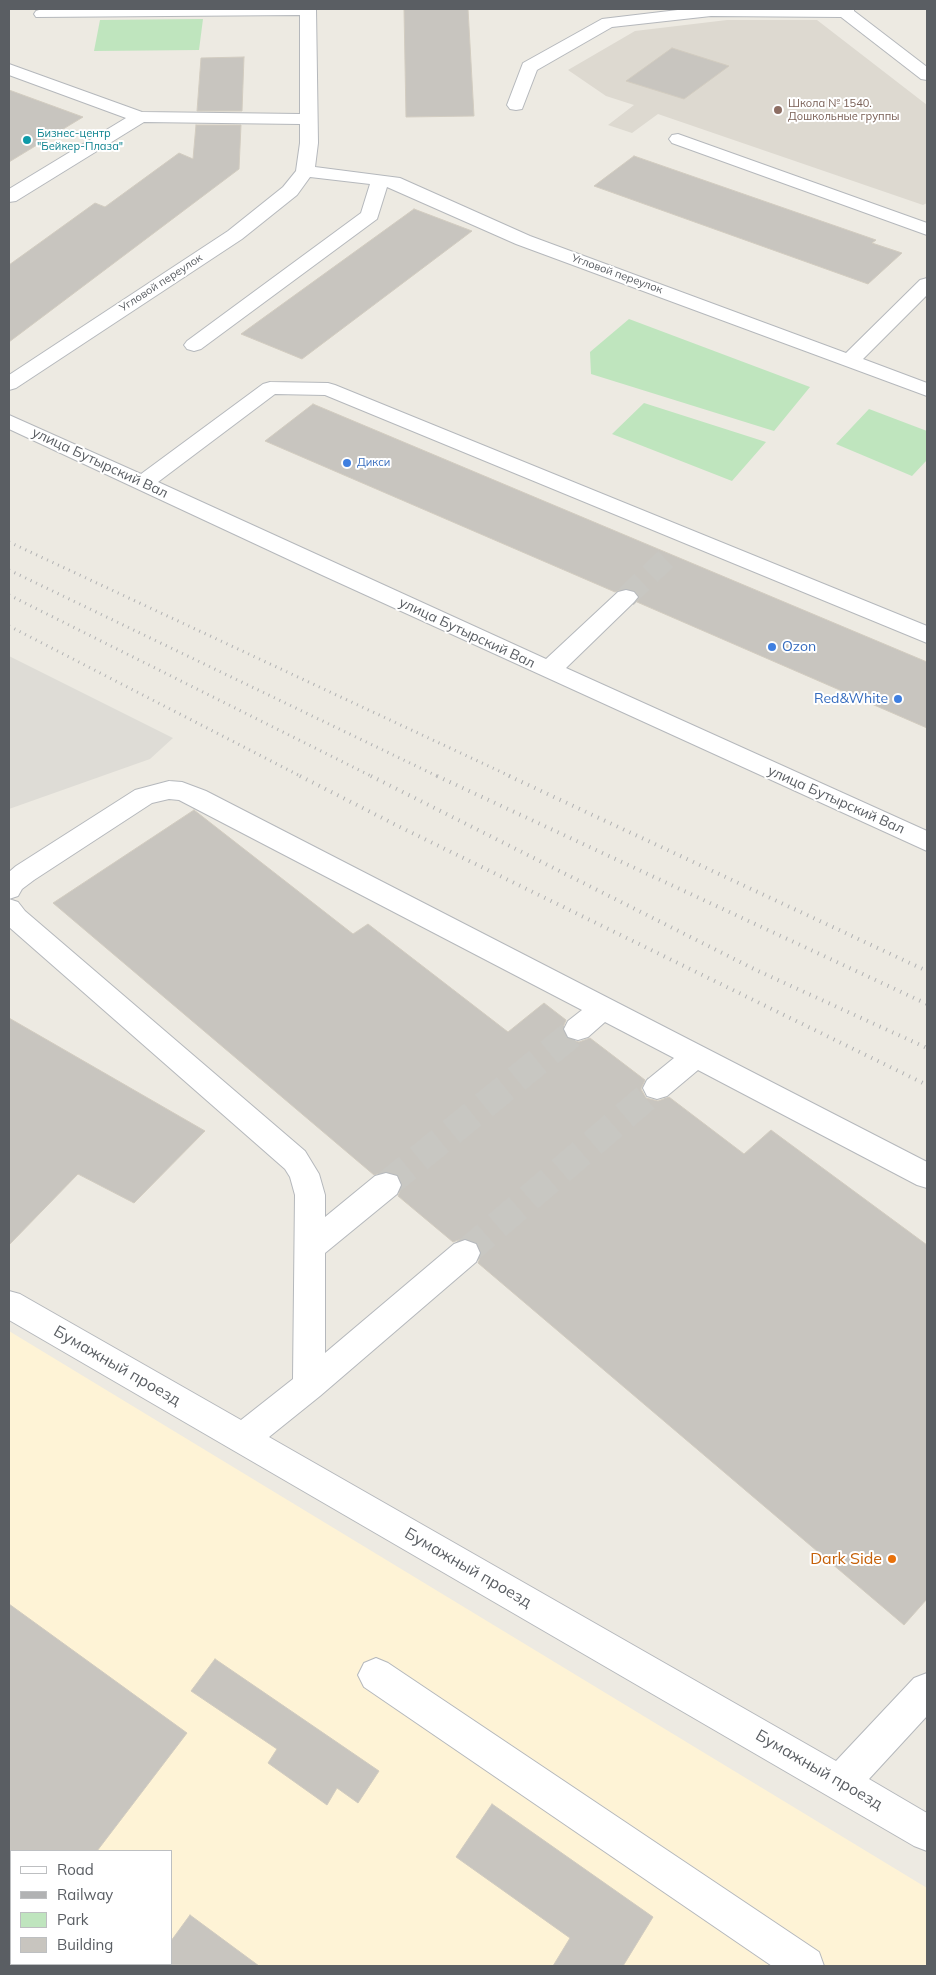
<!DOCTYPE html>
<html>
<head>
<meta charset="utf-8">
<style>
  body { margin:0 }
  #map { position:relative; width:936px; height:1975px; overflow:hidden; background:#edeae2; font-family:Mulish,sans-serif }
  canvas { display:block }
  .frame { position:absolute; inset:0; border:10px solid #5a5e63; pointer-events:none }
  .legend { position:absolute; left:10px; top:1850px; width:162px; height:115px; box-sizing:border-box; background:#fff; border:1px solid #bdbfc1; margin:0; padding:6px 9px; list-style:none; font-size:15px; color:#5a5e63 }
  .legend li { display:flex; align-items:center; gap:10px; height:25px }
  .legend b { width:25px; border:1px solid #bdbfc1 }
</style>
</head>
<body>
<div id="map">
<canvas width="936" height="1975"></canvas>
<div class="frame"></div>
<ul class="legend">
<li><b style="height:6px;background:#fff"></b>Road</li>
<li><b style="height:6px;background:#b1b2b3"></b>Railway</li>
<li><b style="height:14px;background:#bfe5be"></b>Park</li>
<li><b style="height:14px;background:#c8c5bf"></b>Building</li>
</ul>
</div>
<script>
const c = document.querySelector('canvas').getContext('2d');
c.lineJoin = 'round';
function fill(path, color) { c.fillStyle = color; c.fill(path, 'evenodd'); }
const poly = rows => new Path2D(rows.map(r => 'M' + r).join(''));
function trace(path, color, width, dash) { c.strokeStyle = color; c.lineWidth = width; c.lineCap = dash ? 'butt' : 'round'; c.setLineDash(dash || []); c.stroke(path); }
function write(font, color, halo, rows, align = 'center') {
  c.font = font + ' Mulish,sans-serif'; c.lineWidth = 4; c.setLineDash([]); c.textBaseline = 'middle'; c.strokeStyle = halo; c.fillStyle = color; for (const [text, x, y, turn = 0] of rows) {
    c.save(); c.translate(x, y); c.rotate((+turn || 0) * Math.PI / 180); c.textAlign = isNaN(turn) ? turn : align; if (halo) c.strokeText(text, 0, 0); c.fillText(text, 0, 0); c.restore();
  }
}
fill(poly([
  [9,1331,927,1888,927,1966,9,1966],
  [11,1851,171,1851,171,1964,11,1964]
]), '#fef3d6');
fill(poly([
  [9,656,173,738,150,759,9,809]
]), '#dedcd6');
fill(poly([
  [727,20,817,20,927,105,927,203,923,205,658,114,632,133,608,125,634,105,606,96,568,70,635,31]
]), '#ddd9d0');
fill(poly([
  [203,19,199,50,94,51,100,20],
  [629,319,810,387,774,431,591,374,590,352],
  [644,403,766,442,732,481,612,434],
  [869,409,927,431,927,460,912,476,836,444]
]), '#bfe5be');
const building = poly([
  [404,9,468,9,474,116,406,117,404,9],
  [672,48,729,66,684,99,626,81,672,48],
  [244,57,242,111,197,111,201,58,244,57],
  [9,90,83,117,9,162,9,90],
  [196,125,241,125,239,169,9,342,9,265,95,203,105,207,179,153,193,159,196,125],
  [634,156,876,240,872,243,902,253,868,284,594,186,634,156],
  [414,209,472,231,302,359,241,334,414,209],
  [313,404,927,662,927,728,637,602,640,597,634,590,626,588,615,592,265,441,313,404],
  [194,810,353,934,368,924,508,1032,544,1003,566,1020,562,1030,567,1039,579,1042,590,1038,645,1080,641,1089,646,1098,658,1101,669,1097,744,1154,771,1130,927,1245,927,1599,904,1625,478,1263,482,1252,477,1242,464,1238,453,1242,398,1196,403,1184,397,1174,386,1171,374,1175,53,903,194,810],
  [9,1018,205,1131,134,1203,78,1174,9,1245,9,1018],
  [9,1604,187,1733,97,1851,9,1851,9,1604],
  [215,1659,379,1771,358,1803,337,1788,327,1805,268,1763,277,1749,191,1691,215,1659],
  [492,1804,653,1917,623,1966,553,1966,570,1938,456,1857,492,1804],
  [190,1915,259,1966,153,1966,155,1964,171,1964,171,1941,190,1915]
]);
fill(building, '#c8c5bf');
trace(building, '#d2ccc0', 1);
trace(poly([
  [626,597,671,554]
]), '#c8c7c2', 22, [22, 11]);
trace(poly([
  [386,1185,578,1029],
  [465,1253,657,1088]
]), '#c8c7c2', 28, [28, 14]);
const minor = poly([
  [42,9,316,9,318,143,315,167,400,178,530,236,846,353,920,280,927,278,927,295,863,359,927,383,927,396,516,244,387,187,377,219,201,349,194,351,187,349,184,345,187,341,361,213,370,184,310,177,297,195,242,239,16,388,9,390,9,375,228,231,283,187,296,171,300,143,300,124,144,122,16,201,9,202,9,189,126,118,9,75,9,64,142,112,300,114,300,15,36,17,34,14,36,11,42,9],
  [686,9,854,9,854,11,927,67,927,80,921,79,841,17,711,16,612,27,537,70,522,109,516,110,510,109,507,105,523,63,602,19,686,9],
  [678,134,927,223,927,235,672,143,669,139,672,135,678,134],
  [270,382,328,383,335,385,927,626,927,643,325,395,275,394,158,482,546,659,618,592,626,590,634,592,638,597,634,602,566,668,927,831,927,851,322,575,9,429,9,415,141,474,263,384,270,382],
  [169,781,182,782,206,791,927,1162,927,1188,917,1185,698,1070,667,1096,657,1099,647,1096,643,1088,647,1080,674,1058,605,1022,588,1037,578,1040,568,1037,564,1029,568,1021,582,1010,179,800,169,799,152,803,34,880,22,889,18,896,9,899,9,872,16,866,135,790,169,781],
  [9,899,18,902,25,911,305,1151,319,1174,325,1195,325,1217,375,1176,386,1173,397,1176,401,1185,397,1194,325,1253,325,1353,454,1244,465,1240,476,1244,480,1253,476,1262,320,1396,269,1437,836,1761,914,1678,927,1673,927,1716,869,1779,927,1813,927,1851,914,1846,9,1320,9,1291,20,1294,241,1420,293,1379,295,1195,290,1177,285,1169,9,927,9,899],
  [376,1658,388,1663,819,1952,824,1966,772,1966,364,1687,358,1675,364,1663,376,1658]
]);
trace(minor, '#b5b8bc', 2);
fill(minor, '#fff');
trace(poly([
  [9,542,512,777],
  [9,570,439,777],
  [9,595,373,777],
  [9,626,302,777]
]), '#b1b2b3', 3, [1, 5]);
trace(poly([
  [300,776,400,827,927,1085],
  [371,776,756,970,927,1048],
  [437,776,927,1004],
  [509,776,927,971]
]), '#b1b2b3', 4, [1, 6]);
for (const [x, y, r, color] of [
  [778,110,5,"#8d6e63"],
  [27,140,5,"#0f9aa8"],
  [347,463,5,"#3f7fe0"],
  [772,647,5,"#3f7fe0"],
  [898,699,5,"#3f7fe0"],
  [892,1559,5,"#e8710a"]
]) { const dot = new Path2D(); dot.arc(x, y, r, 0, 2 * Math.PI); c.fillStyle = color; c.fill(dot); trace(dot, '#fff', 2); }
write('11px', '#785e54', '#fff', [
  ["Школа № 1540.",788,104],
  ["Дошкольные группы",788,117]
], 'left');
write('11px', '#0d838f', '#fff', [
  ["Бизнес-центр",37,134],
  ["\"Бейкер-Плаза\"",37,147]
], 'left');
write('11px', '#5a5e63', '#fff', [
  ["Угловой переулок",617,274,20],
  ["Угловой переулок",161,283,-33]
]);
write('11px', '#366cbe', '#fff', [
  ["Дикси",357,463]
], 'left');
write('14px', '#5a5e63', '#fff', [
  ["улица Бутырский Вал",100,463,25],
  ["улица Бутырский Вал",467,633,25],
  ["улица Бутырский Вал",836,800,24]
]);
write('14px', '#366cbe', '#fff', [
  ["Ozon",782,647],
  ["Red&White",888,699,"right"]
], 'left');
write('16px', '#5a5e63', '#fff', [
  ["Бумажный проезд",117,1366,30],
  ["Бумажный проезд",468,1568,30],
  ["Бумажный проезд",819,1770,30]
]);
write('16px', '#c56008', '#fff', [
  ["Dark Side",882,1559]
], 'right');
</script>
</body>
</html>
